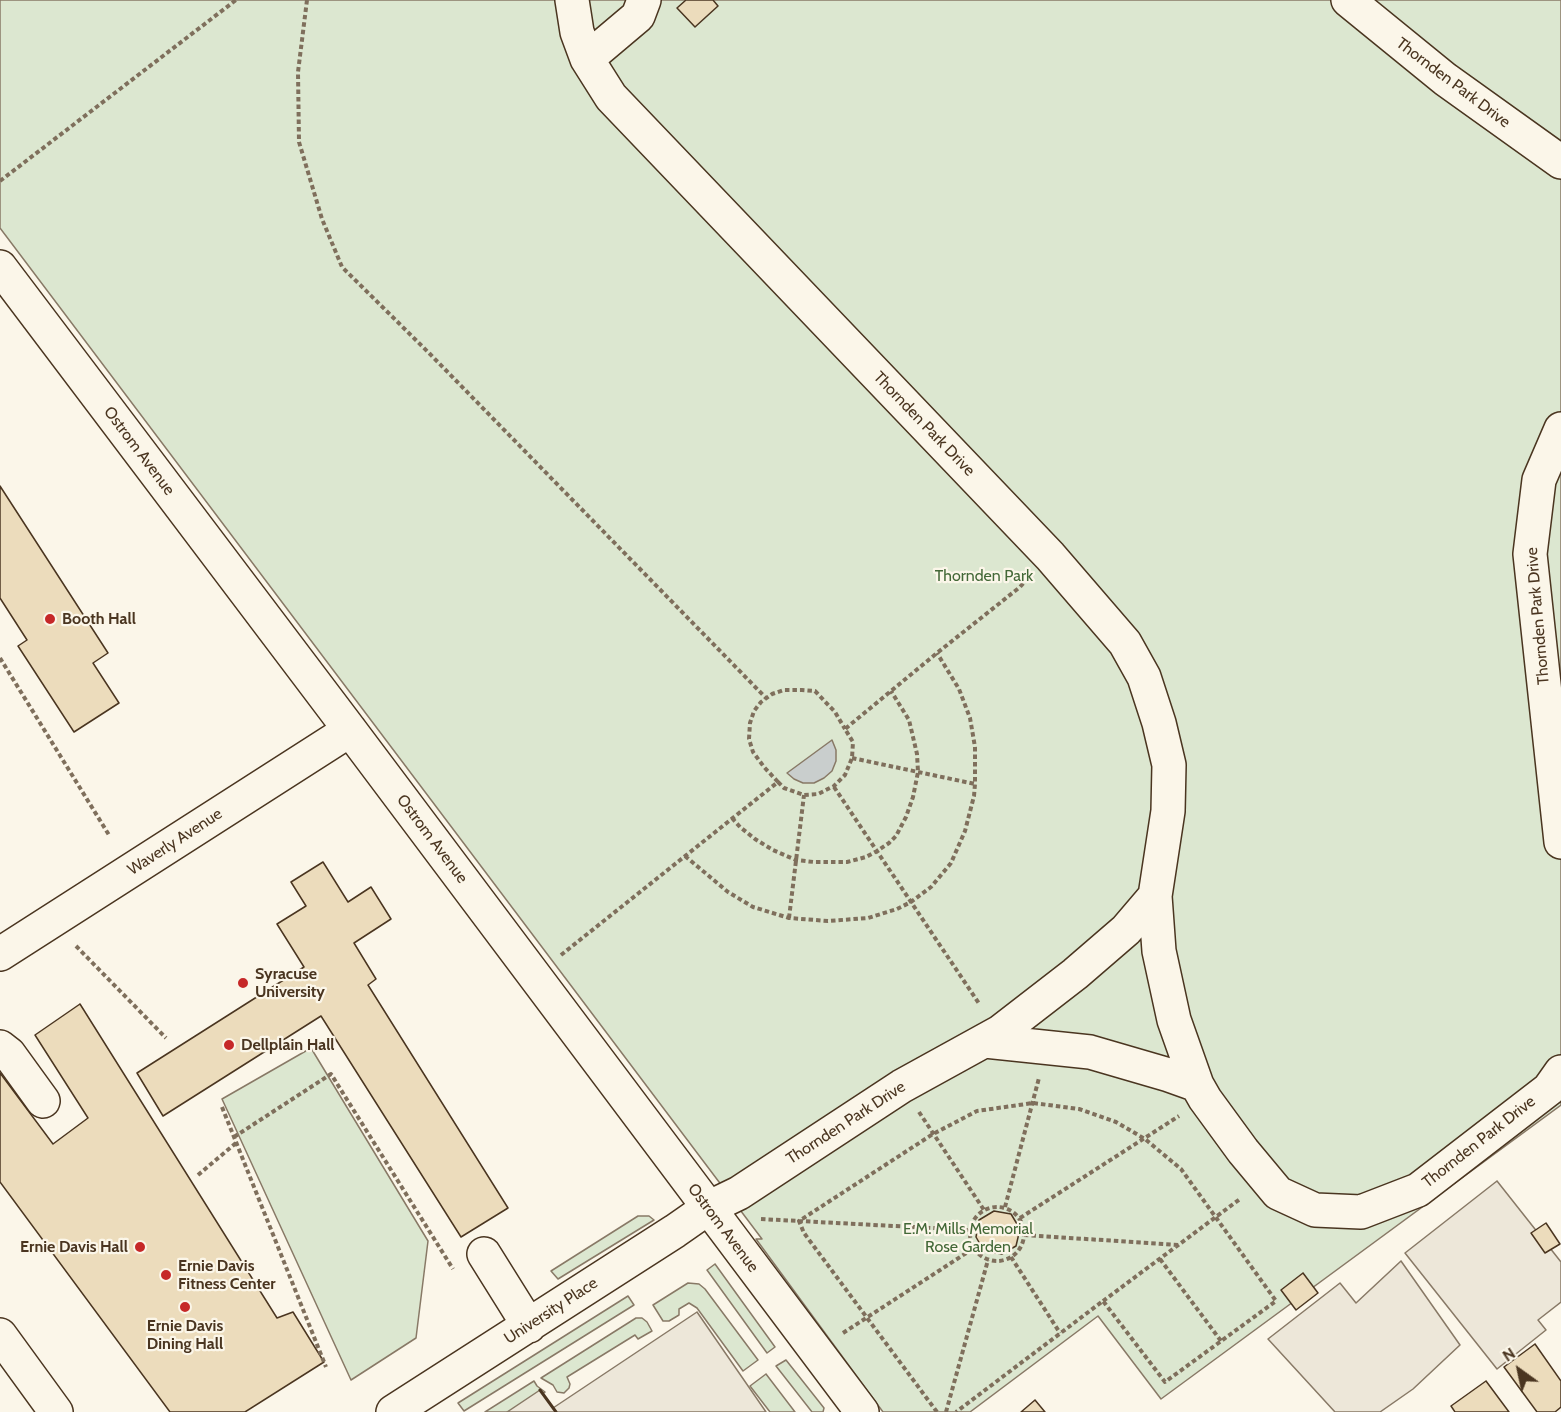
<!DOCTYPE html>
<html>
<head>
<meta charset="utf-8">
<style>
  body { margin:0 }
  #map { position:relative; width:1561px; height:1412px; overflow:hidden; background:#fbf6e9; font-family:Cabin,sans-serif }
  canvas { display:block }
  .north { position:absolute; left:1489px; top:1340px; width:60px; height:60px; -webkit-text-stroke:4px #fbf6e9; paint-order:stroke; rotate:327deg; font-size:16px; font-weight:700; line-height:24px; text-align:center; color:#4a3520 }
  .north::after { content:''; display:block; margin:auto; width:21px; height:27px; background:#4a3520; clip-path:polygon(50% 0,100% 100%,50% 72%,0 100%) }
</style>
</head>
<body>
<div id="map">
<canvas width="1561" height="1412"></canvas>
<div class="north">N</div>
</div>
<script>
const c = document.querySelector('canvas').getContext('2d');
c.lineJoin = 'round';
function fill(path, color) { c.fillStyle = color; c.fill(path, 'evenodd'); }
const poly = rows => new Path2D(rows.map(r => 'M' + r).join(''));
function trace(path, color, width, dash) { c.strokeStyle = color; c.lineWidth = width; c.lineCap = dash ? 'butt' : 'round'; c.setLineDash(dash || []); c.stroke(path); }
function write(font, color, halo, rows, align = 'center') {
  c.font = font + ' Cabin,sans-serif'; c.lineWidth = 4.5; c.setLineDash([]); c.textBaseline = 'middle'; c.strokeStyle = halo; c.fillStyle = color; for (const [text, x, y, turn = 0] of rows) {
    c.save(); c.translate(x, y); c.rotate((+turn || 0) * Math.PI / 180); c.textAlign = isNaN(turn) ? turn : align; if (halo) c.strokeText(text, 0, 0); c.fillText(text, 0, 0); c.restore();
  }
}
const green = poly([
  [0,0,1561,0,1561,1105,1161,1399,1098,1316,970,1412,883,1412,756,1239,762,1239,0,228,0,0],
  [311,1048,428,1241,416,1338,351,1380,222,1099,311,1048],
  [638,1216,649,1216,654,1220,558,1279,551,1271,638,1216],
  [715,1264,775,1347,767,1353,707,1270,715,1264],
  [688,1283,699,1284,705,1289,758,1360,743,1371,697,1308,689,1303,679,1309,679,1315,669,1321,663,1321,653,1305,688,1283],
  [628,1296,634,1305,464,1411,458,1403,628,1296],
  [636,1318,642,1318,647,1322,652,1331,638,1339,635,1335,567,1377,570,1384,569,1388,564,1393,557,1392,553,1385,541,1378,636,1318],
  [786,1360,824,1408,823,1412,812,1412,776,1366,786,1360],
  [766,1374,795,1412,770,1412,750,1386,766,1374],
  [534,1381,537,1386,545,1392,514,1412,485,1412,534,1381]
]);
fill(green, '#dce7d0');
trace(green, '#887966', 1.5);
const parking = poly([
  [1497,1181,1561,1262,1561,1302,1538,1320,1546,1330,1497,1369,1405,1253,1497,1181],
  [1401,1261,1460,1345,1413,1389,1380,1412,1335,1412,1268,1339,1340,1283,1356,1303,1401,1261],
  [697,1312,766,1412,507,1412,540,1390,553,1408,697,1312]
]);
fill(parking, '#ede7d9');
trace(parking, '#887966', 1.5);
const water = poly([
  [832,740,836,750,836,761,832,771,824,778,814,783,803,783,794,779,787,773,832,740]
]);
fill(water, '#c9cecd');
trace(water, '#887966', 1.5);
const building = poly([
  [686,0,713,0,718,6,695,27,677,8,686,0],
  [0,486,108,653,93,663,119,703,74,732,18,646,27,640,0,598,0,486],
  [323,862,348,902,371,887,391,919,354,943,376,979,368,985,508,1208,461,1237,321,1016,163,1116,137,1073,304,967,277,924,306,906,291,882,323,862],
  [80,1004,277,1318,293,1312,324,1362,245,1412,170,1412,0,1182,0,1073,53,1144,88,1118,35,1035,80,1004],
  [994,1211,1011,1214,1020,1229,1016,1246,1002,1254,984,1251,976,1237,979,1220,994,1211],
  [1546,1223,1560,1244,1545,1253,1531,1233,1546,1223],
  [1303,1273,1318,1293,1296,1310,1281,1290,1303,1273],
  [1535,1344,1561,1381,1561,1407,1555,1412,1537,1412,1504,1367,1535,1344],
  [1486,1381,1509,1412,1455,1412,1451,1406,1486,1381],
  [1035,1400,1045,1412,1021,1412,1035,1400]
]);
fill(building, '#ecdcbc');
trace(building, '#4a3520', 1.5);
const minor = poly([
  [572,0,577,32,587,59,611,97,1050,556,1125,643,1144,677,1159,723,1169,765,1168,811,1155,896,1159,951,1174,1020,1197,1085,1205,1099,1243,1151,1278,1193,1315,1210,1361,1212,1418,1190,1549,1089,1561,1072],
  [1348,0,1445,79,1561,162],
  [587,59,638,16,644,0],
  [0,267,350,730,862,1412],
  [1561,429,1539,480,1530,554,1561,842],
  [0,954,350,730],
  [985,1041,1090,1052,1169,1075,1197,1085],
  [0,1047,9,1054,43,1101],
  [484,1254,529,1326],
  [0,1335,56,1412],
  [393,1412,675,1231,708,1208,739,1193,902,1086,1000,1032,1075,974,1126,930,1155,896]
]);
trace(minor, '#4a3520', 36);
trace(poly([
  [307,0,298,72,299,142,322,219,342,267,430,354,766,698],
  [0,181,236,0],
  [0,658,109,835],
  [852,758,975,784],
  [778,782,764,767,753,752,749,739,750,723,754,711,761,702,772,694,784,690,802,690,815,691,835,712,845,729],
  [834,787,980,1005],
  [732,818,740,827,755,839,773,850,796,860,814,862,847,862,866,857,877,851,889,843,896,836,906,817,913,797,918,772,917,754,909,720,891,691],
  [685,856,728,892,753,907,789,918,828,921,868,918,897,909,911,902,931,887,951,863,965,831,974,796,975,784,975,747,970,718,959,689,937,653],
  [789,918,804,795],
  [76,946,166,1038],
  [561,955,778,782,784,788,804,795,818,794,834,786,845,775,852,758,853,742,845,729,937,653,1020,587,1027,579],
  [222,1107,326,1367],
  [919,1112,984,1210],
  [234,1137,331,1074,453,1269],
  [198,1175,236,1143],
  '970 1234a27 27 0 1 1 54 0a27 27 0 1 1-54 0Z',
  [1005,1207,1039,1078],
  [1020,1218,1179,1116],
  [761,1219,970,1230],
  [1024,1235,1179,1245],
  [1011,1257,1060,1333],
  [1160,1259,1221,1341],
  [1103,1301,1240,1199],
  [843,1333,974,1248],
  [937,1412,804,1233,799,1221,933,1134,977,1111,1033,1103,1079,1109,1116,1122,1145,1139,1181,1169,1276,1301,1165,1382,1103,1301,956,1412],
  [946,1412,988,1260]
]), '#7f6f5c', 4, [4.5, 3]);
trace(minor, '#fbf6e9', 33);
trace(poly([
  [540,1390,556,1412]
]), '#4a3520', 3);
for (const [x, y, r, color] of [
  [50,619,6,"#c62828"],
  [243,983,6,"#c62828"],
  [229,1045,6,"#c62828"],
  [140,1247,6,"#c62828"],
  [166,1275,6,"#c62828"],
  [185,1307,6,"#c62828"]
]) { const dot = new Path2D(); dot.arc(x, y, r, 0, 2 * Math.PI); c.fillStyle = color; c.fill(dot); trace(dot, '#fbf6e9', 2); }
write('16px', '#4a3520', '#fbf6e9', [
  ["Thornden Park Drive",1453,83,37],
  ["Thornden Park Drive",924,424,46],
  ["Ostrom Avenue",139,451,53],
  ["Thornden Park Drive",1538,616,-95],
  ["Ostrom Avenue",432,839,53],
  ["Waverly Avenue",175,842,-33],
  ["Thornden Park Drive",846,1123,-33],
  ["Thornden Park Drive",1479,1142,-38],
  ["Ostrom Avenue",723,1228,53],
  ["University Place",551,1311,-33]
]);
write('16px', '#436837', '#fbf6e9', [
  ["Thornden Park",984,576],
  ["E.M. Mills Memorial",968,1229],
  ["Rose Garden",968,1247]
]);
write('bold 16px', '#4a3520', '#fbf6e9', [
  ["Booth Hall",62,619],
  ["Syracuse",255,974],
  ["University",255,992],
  ["Dellplain Hall",241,1045],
  ["Ernie Davis Hall",128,1247,"right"],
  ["Ernie Davis",178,1266],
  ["Fitness Center",178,1284],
  ["Ernie Davis",185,1326,"center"],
  ["Dining Hall",185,1344,"center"]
], 'left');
</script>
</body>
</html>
